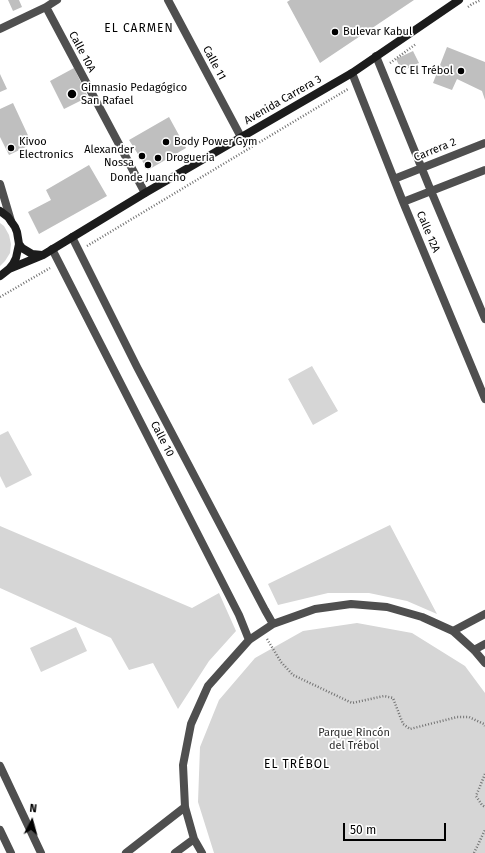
<!DOCTYPE html>
<html>
<head>
<meta charset="utf-8">
<style>
  body { margin:0 }
  #map { position:relative; width:485px; height:853px; overflow:hidden; background:#fff; font-family:"Fira Sans",sans-serif }
  canvas { display:block }
  .north { position:absolute; left:12px; top:801px; width:40px; height:40px; -webkit-text-stroke:3px #fff; paint-order:stroke; rotate:6deg; font-size:11px; font-weight:700; line-height:16px; text-align:center; color:#000 }
  .north::after { content:''; display:block; margin:auto; width:14px; height:18px; background:#000; clip-path:polygon(50% 0,100% 100%,50% 72%,0 100%) }
  .scale { position:absolute; left:343px; top:823px; width:103px; height:18px; box-sizing:border-box; border:2px solid #000; border-top:0; padding-left:5px; font-size:12px; line-height:14px; white-space:nowrap; color:#000; -webkit-text-stroke:3px #fff; paint-order:stroke }
</style>
</head>
<body>
<div id="map">
<canvas width="485" height="853"></canvas>
<div class="north">N</div>
<div class="scale">50 m</div>
</div>
<script>
const c = document.querySelector('canvas').getContext('2d');
c.lineJoin = 'round';
function fill(path, color) { c.fillStyle = color; c.fill(path, 'evenodd'); }
const poly = rows => new Path2D(rows.map(r => 'M' + r).join(''));
function trace(path, color, width, dash) { c.strokeStyle = color; c.lineWidth = width; c.lineCap = dash ? 'butt' : 'round'; c.setLineDash(dash || []); c.stroke(path); }
function write(font, color, halo, rows, align = 'center') {
  c.font = font + ' "Fira Sans",sans-serif'; c.lineWidth = 3.5; c.setLineDash([]); c.textBaseline = 'middle'; c.strokeStyle = halo; c.fillStyle = color; for (const [text, x, y, turn = 0] of rows) {
    c.save(); c.translate(x, y); c.rotate((+turn || 0) * Math.PI / 180); c.textAlign = isNaN(turn) ? turn : align; if (halo) c.strokeText(text, 0, 0); c.fillText(text, 0, 0); c.restore();
  }
}
fill(poly([
  [0,223,4,226,9,235,11,244,10,253,5,261,0,266],
  [312,366,338,411,313,425,288,379],
  [8,431,32,475,6,488,0,476,0,435],
  [390,525,437,614,407,601,369,593,328,593,278,605,268,584],
  [0,526,192,608,219,593,236,631,209,661,178,709,153,663,129,670,111,638,0,588],
  [357,623,412,633,465,666,485,693,485,853,214,853,198,802,200,747,219,700,255,658,303,631],
  [76,627,87,651,41,672,30,648]
]), '#d6d6d6');
fill(poly([
  [8,0,19,0,22,7,13,11],
  [290,0,414,0,320,63,287,2],
  [447,47,485,62,485,100,482,91,457,79,452,90,433,83],
  [413,51,419,63,402,71,396,59],
  [74,68,88,97,64,109,50,81],
  [0,74,7,89,0,92],
  [13,103,32,144,9,155,0,137,0,109],
  [169,117,186,148,148,170,129,140],
  [89,165,107,196,39,234,28,212,51,200,46,190]
]), '#bfbfbf');
trace(poly([
  [468,7,472,4,481,0],
  [390,63,416,44],
  [87,246,348,89],
  [0,297,50,268],
  [267,639,281,662,293,675,352,703,384,696,393,698,403,724,410,729,457,717,469,717,484,724,485,726],
  [485,774,476,796,482,805,485,807],
  [474,853,485,830]
]), '#717171', 2.5, [1, 2]);
trace(poly([
  [168,0,241,137],
  [46,7,145,193],
  [0,29,46,7,57,0],
  [376,56,431,191,485,319],
  [352,73,403,202,485,399],
  [394,179,485,143],
  [403,202,485,170],
  [72,237,137,367,265,610,273,624],
  [52,249,239,615,249,640],
  [453,631,485,614],
  [474,650,485,644],
  [0,766,41,853],
  [0,830,11,853],
  [126,853,185,807],
  [175,853,194,839],
  [202,853,194,839,185,807,183,765,191,724,208,686,249,640,273,624,315,609,351,604,387,607,422,617,453,631,474,650,485,663]
]), '#4f4f4f', 8);
trace(poly([
  [0,184,11,221]
]), '#4f4f4f', 8);
trace(poly([
  [0,211,8,217,15,227,17,232,19,244,16,258,13,264,9,269,0,276],
  [19,244,22,248,32,254,42,255],
  [9,269,43,255,145,193,352,73,459,0]
]), '#1c1c1c', 8);
for (const [x, y, r, color] of [
  [335,32,4,"#000"],
  [461,71,4,"#000"],
  [72,94,5,"#000"],
  [166,142,4,"#000"],
  [11,148,4,"#000"],
  [142,156,4,"#000"],
  [158,158,4,"#000"],
  [148,165,4,"#000"]
]) { const dot = new Path2D(); dot.arc(x, y, r, 0, 2 * Math.PI); c.fillStyle = color; c.fill(dot); trace(dot, '#fff', 1.5); }
write('11px', '#000', '#fff', [
  ["Bulevar Kabul",343,32],
  ["CC El Trébol",453,71,"right"],
  ["Gimnasio Pedagógico",81,88],
  ["San Rafael",81,101],
  ["Kivoo",19,142],
  ["Electronics",19,155],
  ["Body Power Gym",174,142],
  ["Alexander",134,150,"right"],
  ["Nossa",134,163,"right"],
  ["Drogueria",166,158],
  ["Donde Juancho",148,178,"center"]
], 'left');
write('11px', '#000', '#fff', [
  ["Calle 10A",82,52,62],
  ["Calle 11",214,63,62],
  ["Avenida Carrera 3",283,100,-30],
  ["Carrera 2",435,150,-22],
  ["Calle 12A",428,232,67],
  ["Calle 10",162,439,63]
]);
write('11px', '#2d2d2d', '#fff', [
  ["Parque Rincón",354,733],
  ["del Trébol",354,746]
]);
c.letterSpacing = '1px';
write('12px', '#000', '#fff', [
  ["EL CARMEN",139,29],
  ["EL TRÉBOL",297,765]
]);
c.letterSpacing = '0px';
</script>
</body>
</html>
